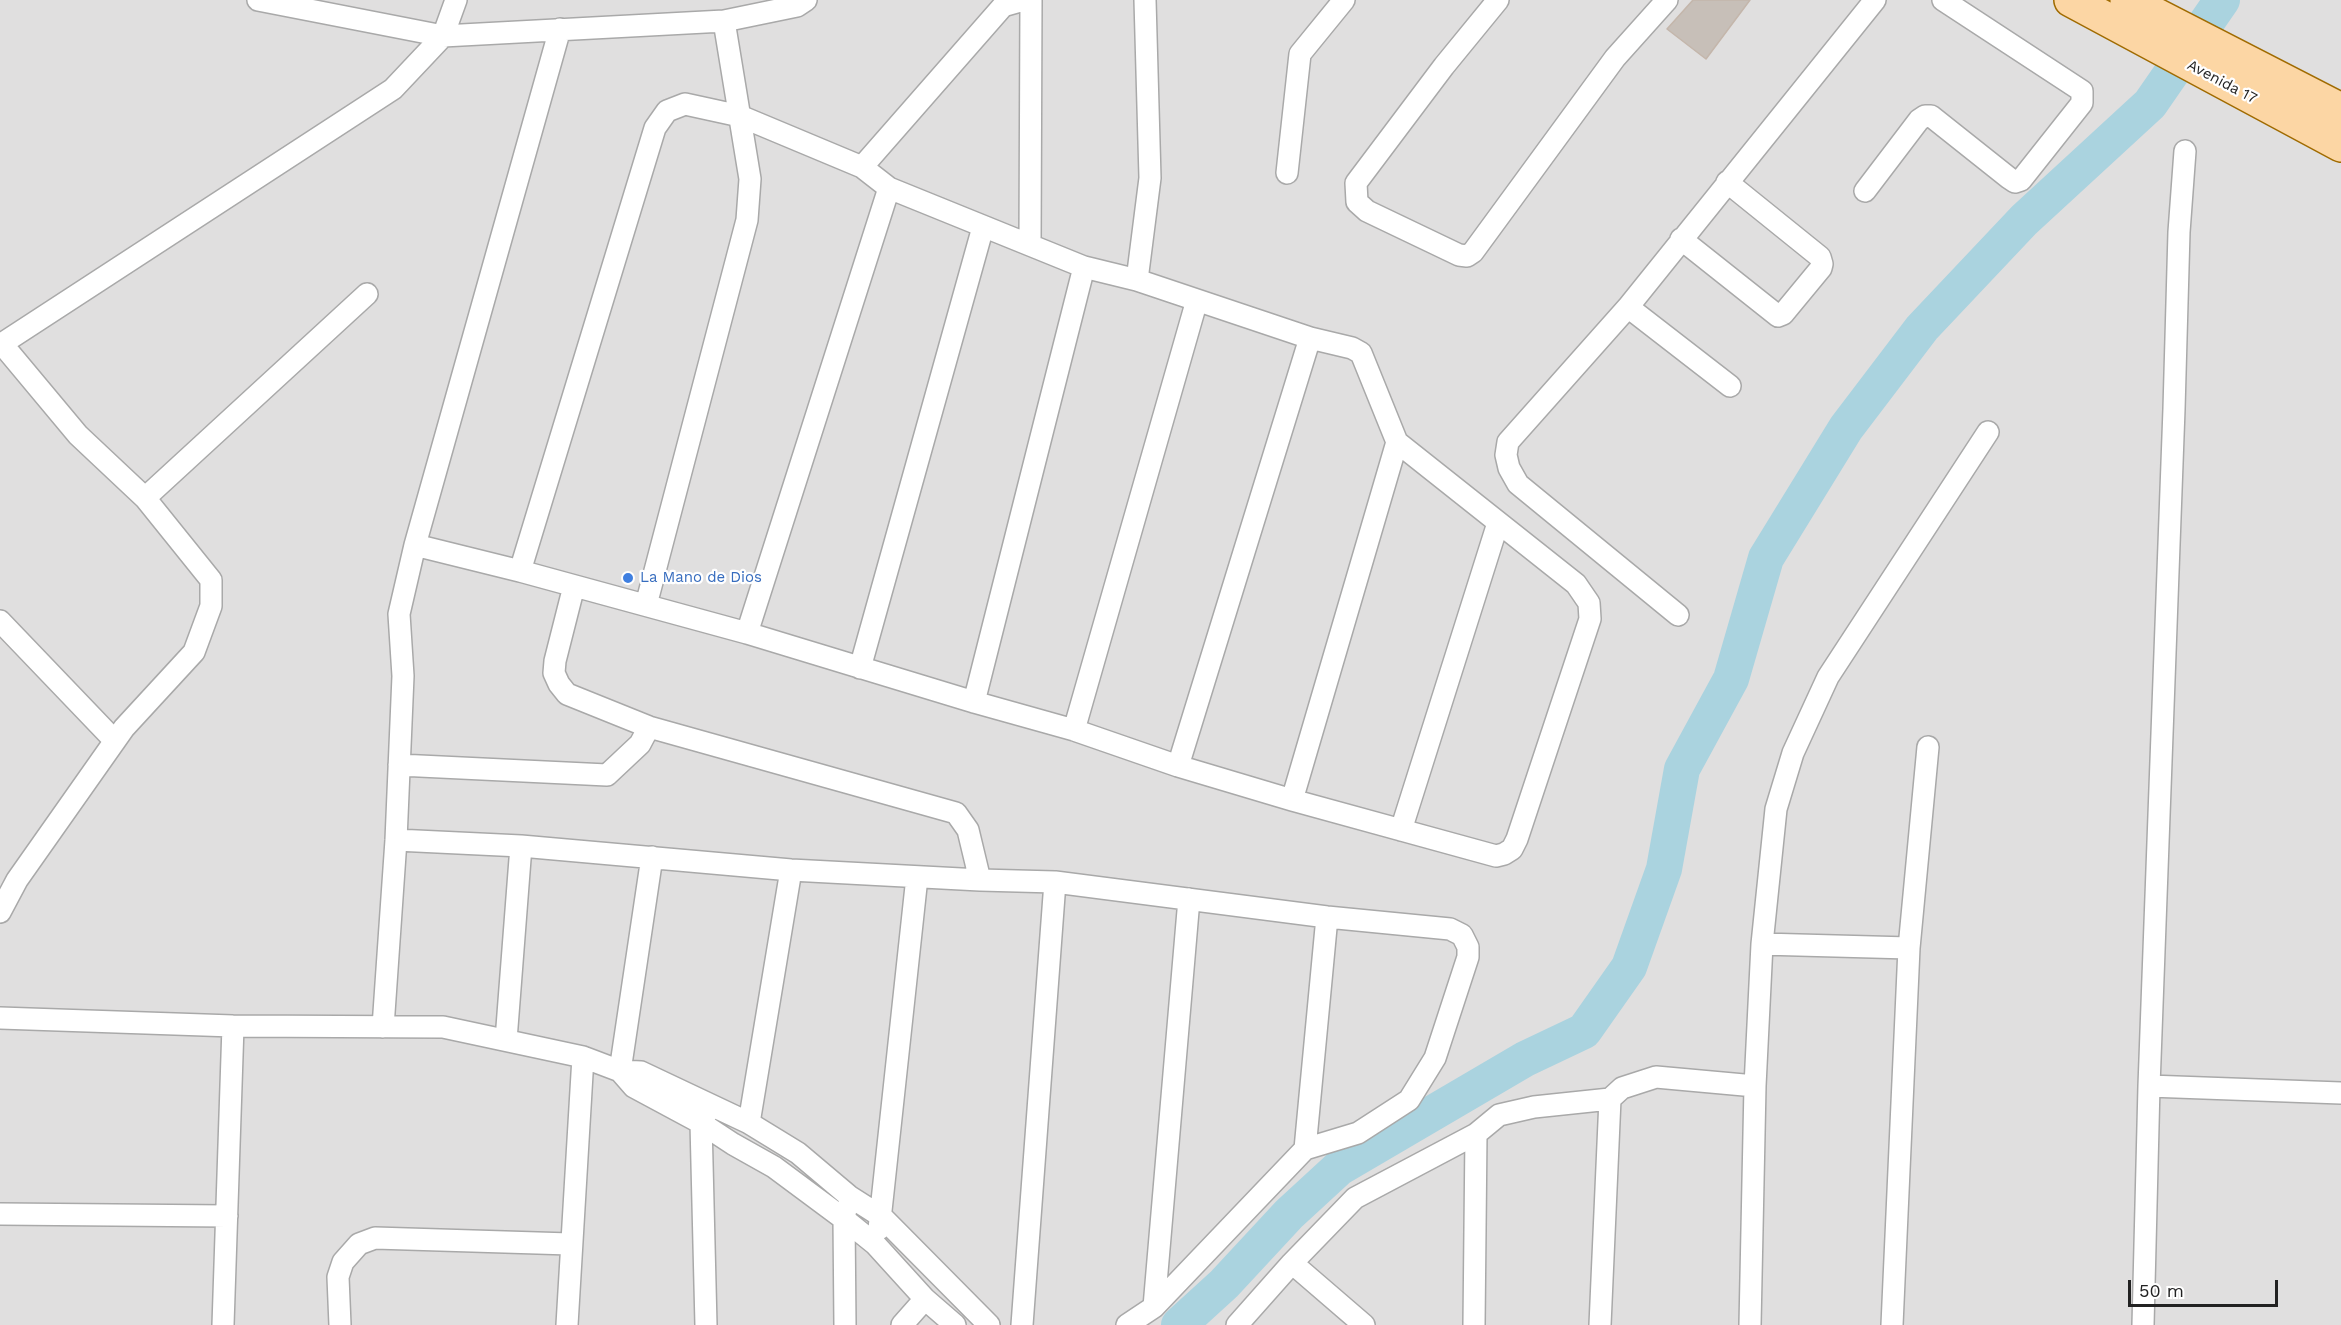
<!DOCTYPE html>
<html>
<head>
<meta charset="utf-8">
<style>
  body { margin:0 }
  #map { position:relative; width:2341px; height:1325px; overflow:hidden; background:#f2efe9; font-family:"Work Sans",sans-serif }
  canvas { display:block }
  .scale { position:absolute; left:2128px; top:1280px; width:150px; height:27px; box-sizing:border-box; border:3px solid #222; border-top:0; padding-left:8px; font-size:18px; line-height:21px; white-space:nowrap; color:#222; -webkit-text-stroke:4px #fff; paint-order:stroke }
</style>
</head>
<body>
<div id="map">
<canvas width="2341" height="1325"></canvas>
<div class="scale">50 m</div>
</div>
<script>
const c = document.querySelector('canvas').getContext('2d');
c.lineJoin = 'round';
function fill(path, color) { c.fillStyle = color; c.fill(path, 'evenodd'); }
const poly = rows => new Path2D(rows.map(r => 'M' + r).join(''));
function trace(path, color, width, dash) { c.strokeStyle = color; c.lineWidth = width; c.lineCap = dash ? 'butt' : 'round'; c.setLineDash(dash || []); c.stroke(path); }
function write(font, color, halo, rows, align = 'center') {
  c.font = font + ' "Work Sans",sans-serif'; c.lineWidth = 4.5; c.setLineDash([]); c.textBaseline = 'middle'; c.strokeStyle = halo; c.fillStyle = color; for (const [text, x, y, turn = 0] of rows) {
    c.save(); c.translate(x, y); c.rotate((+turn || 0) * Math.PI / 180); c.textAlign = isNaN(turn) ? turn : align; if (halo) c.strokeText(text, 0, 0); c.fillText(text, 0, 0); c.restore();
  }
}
fill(poly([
  [0,0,2341,0,2341,1325,0,1325]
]), '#e0dfdf');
trace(poly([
  [1179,1325,1224,1284,1289,1214,1339,1168,1525,1059,1584,1031,1629,967,1664,869,1682,769,1731,679,1766,558,1846,428,1922,328,2024,220,2150,104,2222,0]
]), '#aad3df', 36);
const building = poly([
  [1693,0,1750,0,1706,59,1667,29,1693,0]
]);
fill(building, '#c7bfb8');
trace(building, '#c4b6ab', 1.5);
const minor = poly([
  [258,0,443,36,724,21,797,6,806,0],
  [1498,0,1444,66,1356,183,1357,202,1367,211,1459,255,1467,256,1473,252,1615,58,1667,0],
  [862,167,1003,6,1024,0],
  [1287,173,1300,54,1344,0],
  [1865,191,1919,120,1925,116,1931,116,2009,178,2015,182,2021,180,2082,103,2082,91,1943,0],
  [1681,239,1778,316,1783,314,1821,268,1822,264,1820,257,1727,182],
  [1030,244,1031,0],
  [1137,280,1150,178,1145,0],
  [1628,307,1730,386],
  [0,345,393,89,443,36,456,0],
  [145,498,367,294],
  [415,545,520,571,747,633,974,702,1074,730,1178,766,1292,800,1496,856,1504,854,1512,849,1517,839,1590,619,1589,603,1576,584,1397,442,1361,353,1352,348,1310,338,1137,280,1084,267,889,188,862,167,740,116,685,104,667,111,655,128,520,571],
  [574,586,555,661,554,673,559,684,567,694,649,727,956,813,968,830,980,880],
  [646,605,747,220,750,179,724,21],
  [1678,615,1518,484,1509,468,1506,455,1508,442,1628,307,1875,0],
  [0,621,115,741],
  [747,633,889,188],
  [860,668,983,227],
  [974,702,1084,267],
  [1074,730,1197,300],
  [399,765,607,775,640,744,649,727],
  [1178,766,1310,338],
  [1292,800,1397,442],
  [1401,830,1498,523],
  [396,840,521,846,791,870,980,880,1055,882,1327,917,1450,929,1462,935,1468,947,1468,957,1435,1058,1409,1100,1358,1133,1305,1149,1154,1307,1127,1325],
  [652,857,620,1071,634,1087,701,1123,733,1144,774,1167,844,1219,875,1244,925,1299,955,1325],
  [0,912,17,880,124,728,194,652,211,606,211,580,145,498,78,435,2,344],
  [1762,944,1909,948],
  [0,1018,233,1026,443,1027,583,1057,620,1071,641,1072,749,1123,798,1153,849,1196,882,1217,989,1325],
  [383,1027,396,840,403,676,399,614,415,545,560,29],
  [506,1040,521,846],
  [2149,1086,2341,1093],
  [706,1114,701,1123,706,1325],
  [749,1123,791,870],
  [1305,1149,1327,917],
  [0,1214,227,1216],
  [879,1229,917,877],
  [1292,1263,1364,1325],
  [1154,1307,1189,899],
  [223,1325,233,1026],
  [340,1325,338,1277,343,1262,359,1244,375,1238,570,1244],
  [567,1325,583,1057],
  [845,1325,844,1219,846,1209],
  [902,1325,925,1299],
  [1022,1325,1055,882],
  [1237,1325,1292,1263,1355,1198,1476,1134,1499,1115,1534,1107,1610,1099],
  [1474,1325,1476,1134],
  [1600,1325,1610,1099,1622,1088,1656,1077,1755,1086],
  [1750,1325,1755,1086,1762,944,1776,809,1793,753,1828,677,1988,432],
  [1892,1325,1909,948,1928,747],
  [2143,1325,2149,1086,2174,409,2179,232,2185,151]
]);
const primary = poly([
  [2071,0,2341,145],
  [2127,0,2341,110]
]);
trace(minor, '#a9a9a9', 24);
trace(primary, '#a06b00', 36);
trace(minor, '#fff', 21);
trace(primary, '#fcd6a4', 33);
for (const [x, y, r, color] of [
  [628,578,6,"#3f7fe0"]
]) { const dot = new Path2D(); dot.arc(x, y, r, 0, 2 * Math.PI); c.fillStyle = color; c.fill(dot); trace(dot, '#fff', 2); }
write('15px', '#222', '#fff', [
  ["Avenida 17",2222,82,28]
]);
write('15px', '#366cbe', '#fff', [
  ["La Mano de Dios",640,578]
], 'left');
</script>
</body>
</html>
